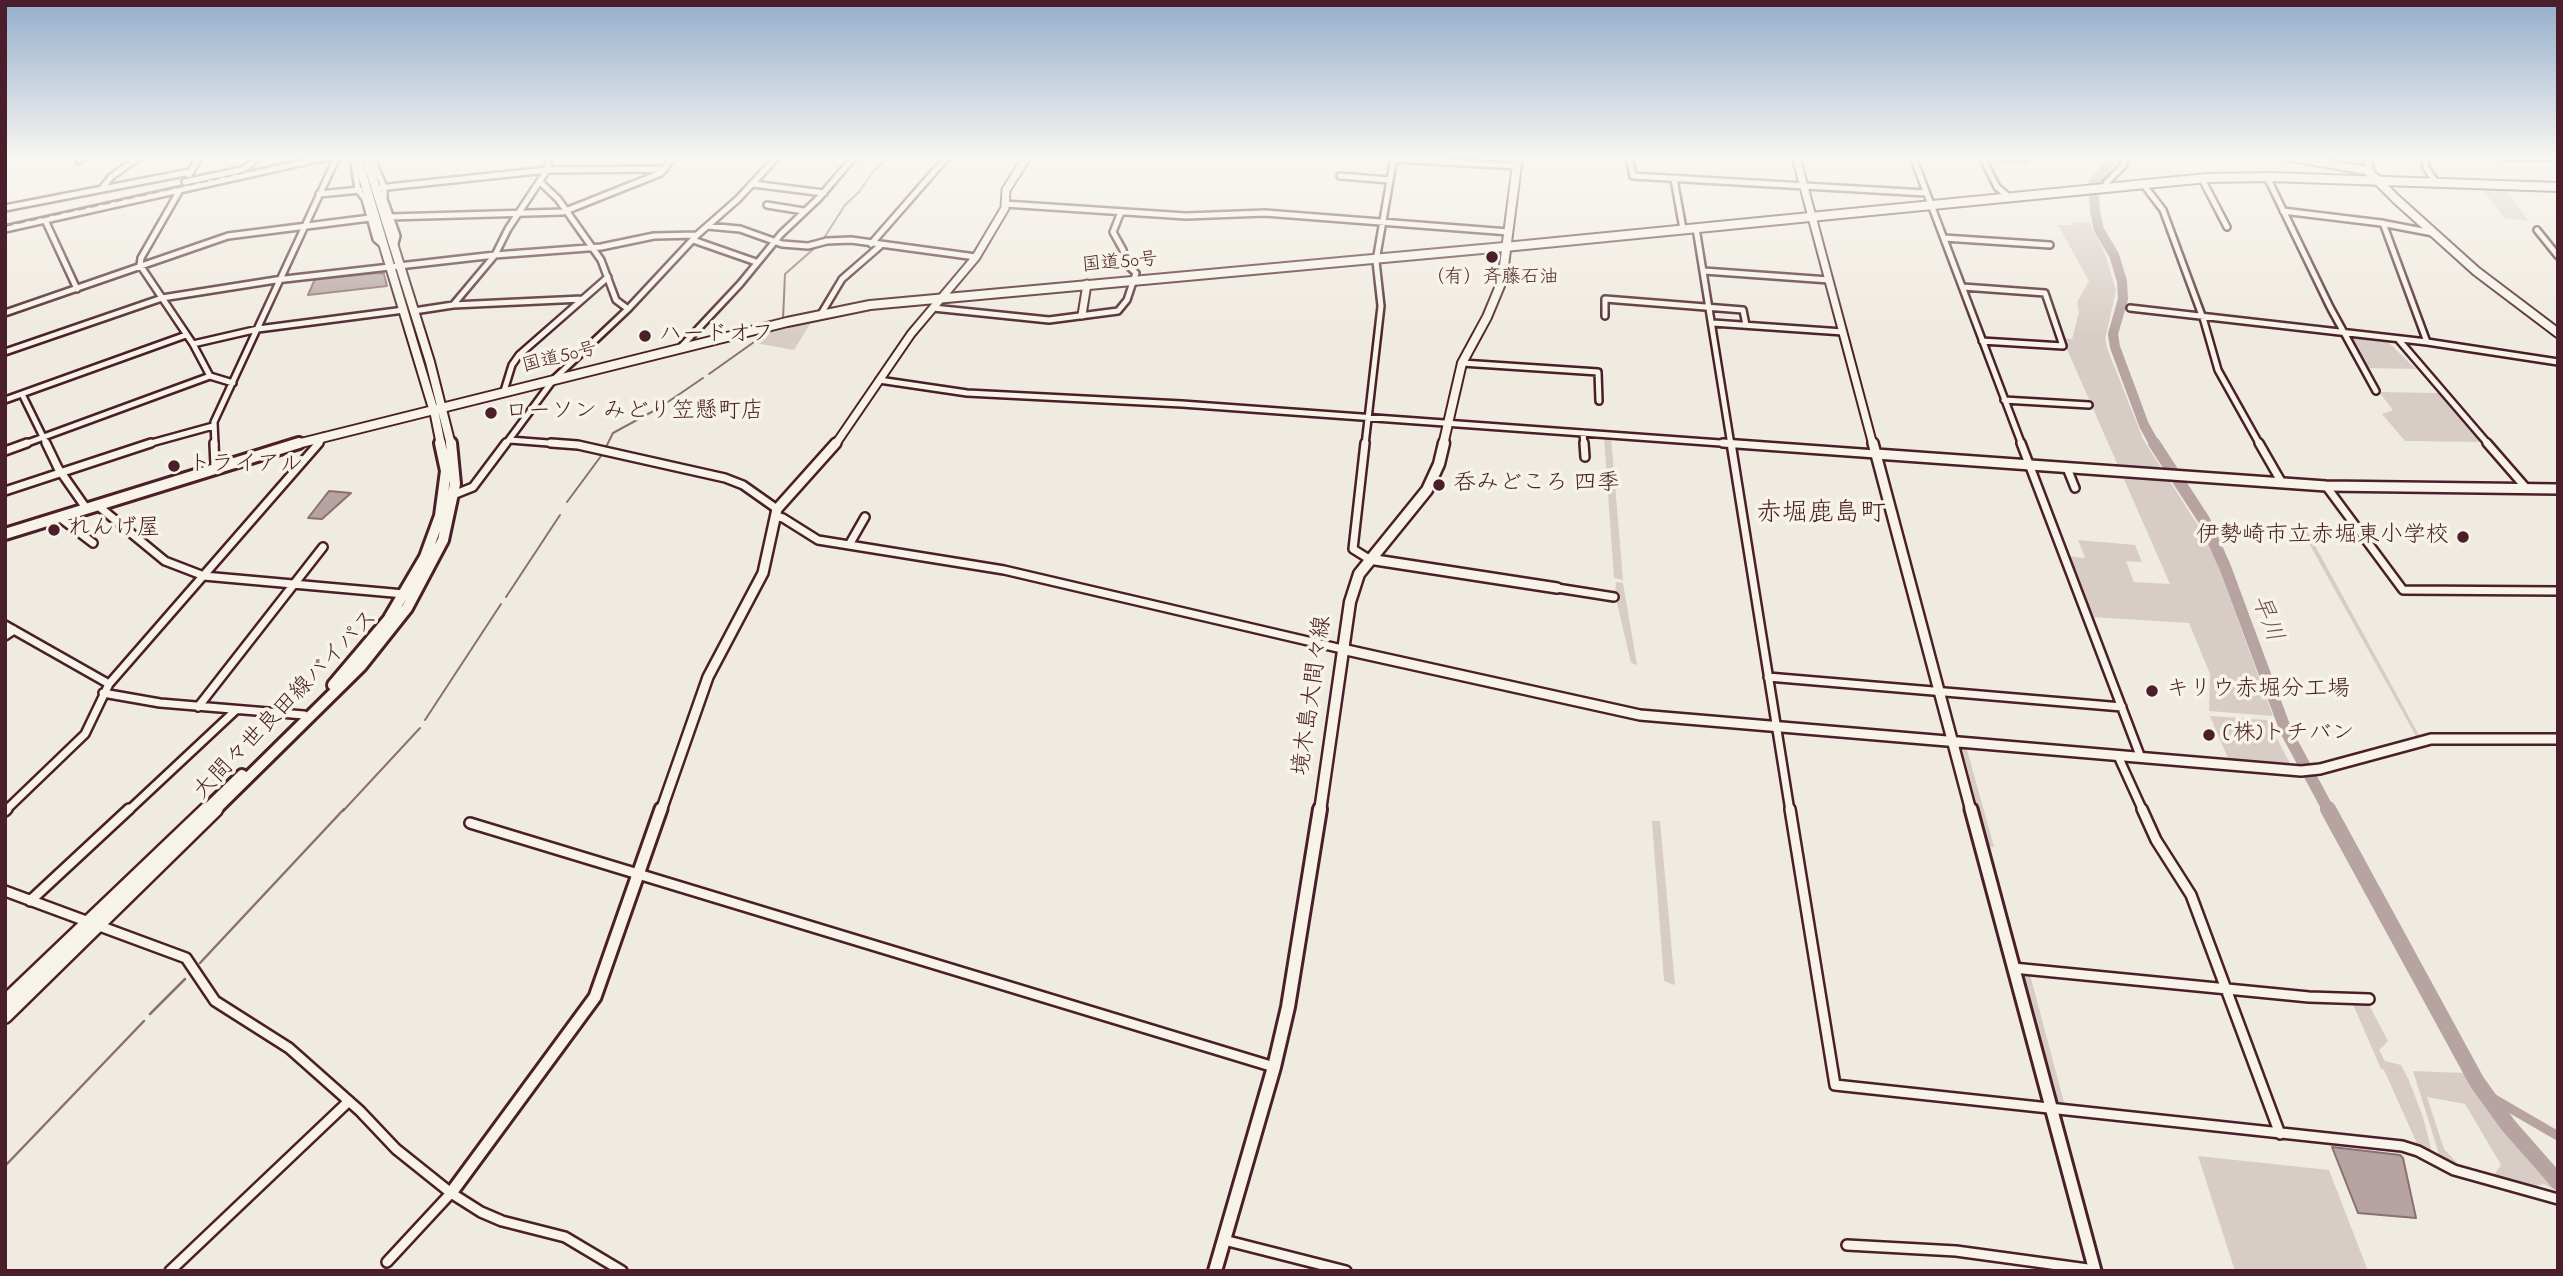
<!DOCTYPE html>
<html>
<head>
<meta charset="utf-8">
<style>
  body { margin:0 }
  #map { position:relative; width:2563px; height:1276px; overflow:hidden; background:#f0ebe0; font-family:"Indie Flower",sans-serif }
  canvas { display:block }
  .frame { position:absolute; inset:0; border:7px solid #4a1f2b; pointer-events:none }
</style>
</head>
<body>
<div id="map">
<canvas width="2563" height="1276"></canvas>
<div class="frame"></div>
</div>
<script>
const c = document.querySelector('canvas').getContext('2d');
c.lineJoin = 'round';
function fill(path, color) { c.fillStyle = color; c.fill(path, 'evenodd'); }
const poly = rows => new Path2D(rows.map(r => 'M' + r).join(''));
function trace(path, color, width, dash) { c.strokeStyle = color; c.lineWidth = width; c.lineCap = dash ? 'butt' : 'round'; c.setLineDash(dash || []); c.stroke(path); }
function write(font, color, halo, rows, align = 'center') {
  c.font = font + ' "Indie Flower","Klee One",sans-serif'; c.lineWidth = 7; c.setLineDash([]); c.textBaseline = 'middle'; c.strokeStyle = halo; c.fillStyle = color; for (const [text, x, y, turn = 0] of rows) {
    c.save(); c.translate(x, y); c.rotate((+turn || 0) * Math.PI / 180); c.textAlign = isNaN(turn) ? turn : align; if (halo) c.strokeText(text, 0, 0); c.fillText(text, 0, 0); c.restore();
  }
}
fill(poly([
  [2480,186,2504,188,2529,221,2504,218],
  [2073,222,2090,223,2106,256,2116,291,2105,339,2107,348,2143,439,2211,546,2273,716,2209,711,2210,674,2189,623,2091,617,2066,556,2085,558,2078,540,2135,545,2142,562,2126,561,2134,582,2170,584,2062,338,2072,339,2079,312,2077,302,2089,281,2058,225,2074,225],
  [813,319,794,350,755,343,771,330],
  [2352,337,2389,343,2416,369,2366,368,2350,338],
  [2379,392,2439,393,2483,442,2405,441,2382,414,2393,410],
  [1604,437,1611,437,1623,580,1614,578],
  [2301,529,2306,529,2420,737,2417,738],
  [1616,582,1623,583,1637,665,1631,663,1615,594],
  [2210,716,2267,720,2292,767,2230,763],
  [1959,745,1966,746,1994,847,1985,846],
  [1652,821,1660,821,1675,985,1664,981],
  [2020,971,2029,971,2065,1106,2056,1105],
  [2352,1002,2368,1003,2388,1041,2379,1050,2385,1061,2401,1065,2408,1078,2423,1117,2433,1156,2419,1148,2384,1070,2381,1069],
  [2413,1071,2465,1073,2503,1126,2549,1178,2558,1192,2544,1184,2537,1186,2494,1175,2501,1165,2465,1104,2427,1097,2444,1149,2459,1165,2444,1159,2439,1154],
  [2198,1156,2329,1170,2368,1271,2235,1271]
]), '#d8cdc6');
const water = poly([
  [377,273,384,274,387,286,308,295,315,279,377,273],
  [329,491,351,493,322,519,308,518,329,491],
  [2332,1147,2400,1155,2403,1158,2416,1218,2358,1213,2332,1147]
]);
fill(water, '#b7a4a2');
trace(water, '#8b6f72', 2);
trace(poly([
  [824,238,845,205,859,192,872,173,890,157],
  [783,319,785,274,817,246],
  [709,374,771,330],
  [606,447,613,433,659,408,703,378],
  [567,502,604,452],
  [506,597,560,515],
  [425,720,501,604],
  [343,811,420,728]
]), '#8b6f72', 2);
trace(poly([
  [200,963,344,809],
  [150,1014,185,979],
  [5,1166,144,1021]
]), '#8b6f72', 2.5);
trace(poly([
  [2489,1096,2558,1136]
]), '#b7a4a2', 9);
trace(poly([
  [2115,157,2093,184,2095,211,2099,230,2114,255,2122,281,2123,299,2113,334,2115,347,2144,425,2155,445]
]), '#b7a4a2', 10);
trace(poly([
  [2154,443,2204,520,2225,567,2286,731,2329,811]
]), '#b7a4a2', 12);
trace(poly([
  [2328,809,2477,1082,2508,1125,2558,1182]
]), '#b7a4a2', 16);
const minorFar2 = poly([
  [353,157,358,190,365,199,376,239,383,245],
  [371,157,384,187,384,199,397,236,394,247],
  [1629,157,1633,176,1926,193],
  [1913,157,2022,445],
  [1982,157,1997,187,2009,197],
  [2004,157,2026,158],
  [2425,157,2426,168,2436,182],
  [2503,157,2558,157],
  [1393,159,1517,166],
  [79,161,84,157],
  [189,175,199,157],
  [1340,176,1390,180],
  [2267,177,2330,307,2376,391],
  [1674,179,1683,229],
  [2202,179,2227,227],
  [185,182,242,170,260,157],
  [540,182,558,199,601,260,616,300,628,309],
  [753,184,824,193],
  [2143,184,2163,210,2204,321,2218,370,2260,445],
  [103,187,111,177,139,157],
  [378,188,547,170,665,169],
  [2106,188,2106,183,2123,166,2126,157],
  [180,190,141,258,140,265,193,344,210,376,233,383],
  [319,194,360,190],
  [1005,204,1186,216,1265,213,1509,232],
  [767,205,804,211],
  [5,208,190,172],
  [2283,211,2381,223,2433,233],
  [390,217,563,212,661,173,673,157],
  [45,220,77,289],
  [2383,223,2427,342],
  [707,226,740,229,782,244,808,246,827,241,851,240,976,257],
  [1696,228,1731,445],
  [5,229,327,157],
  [2537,230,2558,256],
  [1944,238,2050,245],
  [693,240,756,262],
  [871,244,947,157],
  [1704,271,1829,280],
  [1963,287,2045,293,2063,346,1982,341],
  [453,305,495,255,508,229,547,170,549,157],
  [933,308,1049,320,1118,311,1127,300,1136,273,1126,264,1123,250,1113,232,1121,212],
  [2130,308,2427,342,2558,362],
  [414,311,453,305,582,299],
  [5,313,228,236,370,218],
  [821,314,842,279,880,246],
  [1605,316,1605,299,1743,310,1746,325],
  [1713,323,1843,332],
  [2398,339,2489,445],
  [193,344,258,329,404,310],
  [681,347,740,284,781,234,819,198,854,157],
  [5,352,162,298,276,280,495,255,601,247,654,236,697,235],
  [1462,363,1598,372,1599,401],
  [879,380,967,393,1182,404,1748,445],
  [504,391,512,365,519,355,608,277],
  [22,394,47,445],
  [5,400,186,335],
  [2004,400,2089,405],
  [1583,433,1584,445],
  [510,440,574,445],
  [22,445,210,376],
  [144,445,213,426],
  [215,445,214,422,337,157],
  [317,445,325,436],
  [505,445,554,379,628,309,697,235,738,199,777,157],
  [1365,445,1381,306,1376,261,1394,157]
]);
const minorFar1 = poly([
  [46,443,58,468,86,508],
  [214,443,215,467],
  [551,443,578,445,725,478,743,485,777,509],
  [1365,443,1353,549,1369,559],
  [1584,443,1585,457],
  [1723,443,1876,454],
  [1731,443,1790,811],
  [2021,443,2141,758],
  [2259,443,2282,483],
  [2487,443,2527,489],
  [5,451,27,443],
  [2067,468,2075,488],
  [2326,486,2403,590,2558,591],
  [5,491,151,443],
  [453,495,473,487,506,443],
  [97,505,165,561,204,576,404,594],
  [775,516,783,518,818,540,1004,570,1342,649],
  [59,517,93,543],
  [849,545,865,517],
  [1557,588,1614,597],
  [5,625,109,684],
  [5,636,14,630],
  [1768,677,2122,707],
  [103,693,160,703,304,715],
  [198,707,323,547],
  [2118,756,2143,811],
  [5,811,85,734,109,684,319,443],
  [128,811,236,710]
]);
const minor = poly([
  [1790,809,1835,1085,2402,1146,2418,1151,2454,1170,2558,1199],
  [2142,809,2156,840,2191,895,2280,1134],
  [5,811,7,809],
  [470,823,1274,1067],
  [5,891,186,958,215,1001,289,1048,360,1111,396,1149,451,1193,481,1212,502,1221,565,1237,622,1271],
  [30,901,129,809],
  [2013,968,2309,997,2369,999],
  [1224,1240,1346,1271],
  [1847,1245,1956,1251,2095,1270],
  [387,1262,451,1193],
  [170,1271,349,1101]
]);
const tertiaryFar2 = poly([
  [1796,157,1873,445],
  [2289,157,2369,171],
  [1082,315,1087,284],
  [835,445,911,334,976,257,1005,208,1006,190,1027,157]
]);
const tertiaryFar1 = poly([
  [1873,443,1971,811],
  [1876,454,2326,486,2558,489],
  [1369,559,1557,588],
  [1342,649,1640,715,2301,771,2320,769,2431,739,2558,739],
  [661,811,708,677,763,573,777,509,836,443]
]);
const tertiary = poly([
  [1971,809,2095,1271],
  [451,1193,595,997,661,809]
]);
const secondaryFar2 = poly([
  [2367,157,2370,173,2396,199,2476,271,2558,333],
  [1443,445,1462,363,1487,317,1502,281,1518,157]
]);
const secondaryFar1 = poly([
  [1320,811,1350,602,1359,574,1427,490,1439,464,1444,443]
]);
const secondary = poly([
  [1215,1271,1274,1067,1288,1007,1320,809]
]);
const primaryFar2 = poly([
  [357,157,435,415,441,445],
  [366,157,430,362,451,445]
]);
const primaryFar1 = poly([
  [333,685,388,620,425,557,440,516,446,471,440,443],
  [205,811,242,775],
  [214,811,361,666,407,608,443,540,455,484,451,443]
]);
const primary = poly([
  [5,1002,207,809],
  [5,1016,216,809]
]);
const trunkFar1 = poly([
  [293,445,787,322,870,305,1515,246,2207,178,2271,177,2558,187]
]);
const trunk = poly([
  [5,534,299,443]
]);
trace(minorFar2, '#4a1f2b', 10);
trace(minorFar1, '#4a1f2b', 12);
trace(minor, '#4a1f2b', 14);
trace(tertiaryFar2, '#4a1f2b', 11);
trace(tertiaryFar1, '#4a1f2b', 14);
trace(tertiary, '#4a1f2b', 17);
trace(secondaryFar2, '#4a1f2b', 12);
trace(secondaryFar1, '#4a1f2b', 15);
trace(secondary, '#4a1f2b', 18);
trace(primaryFar2, '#4a1f2b', 12);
trace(primaryFar1, '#4a1f2b', 16);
trace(primary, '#4a1f2b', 18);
trace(trunkFar1, '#4a1f2b', 12);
trace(trunk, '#4a1f2b', 16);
trace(minorFar2, '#f7f3e8', 5);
trace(minorFar1, '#f7f3e8', 7);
trace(minor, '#f7f3e8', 9);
trace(tertiaryFar2, '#f7f3e8', 7);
trace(tertiaryFar1, '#f7f3e8', 9);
trace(tertiary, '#f7f3e8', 11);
trace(secondaryFar2, '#f7f3e8', 8);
trace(secondaryFar1, '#f7f3e8', 10);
trace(secondary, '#f7f3e8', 12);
trace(primaryFar2, '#f7f3e8', 8);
trace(primaryFar1, '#f7f3e8', 10);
trace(primary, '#f7f3e8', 13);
trace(trunkFar1, '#f7f3e8', 8);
trace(trunk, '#f7f3e8', 10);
trace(poly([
  [5,226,314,157]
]), '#4a1f2b', 2, [8, 4.5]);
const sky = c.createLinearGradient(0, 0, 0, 336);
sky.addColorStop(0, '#94aecc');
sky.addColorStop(0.47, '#f8f6f1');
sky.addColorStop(1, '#f8f6f100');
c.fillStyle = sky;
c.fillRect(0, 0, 2563, 336);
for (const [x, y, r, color] of [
  [1492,257,7,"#4a1f2b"],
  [645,336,7,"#4a1f2b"],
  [491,413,7,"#4a1f2b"],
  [174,466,7,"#4a1f2b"],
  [1439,485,7,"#4a1f2b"],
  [54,530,7,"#4a1f2b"],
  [2463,537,7,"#4a1f2b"],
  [2152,691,7,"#4a1f2b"],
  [2209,735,7,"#4a1f2b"]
]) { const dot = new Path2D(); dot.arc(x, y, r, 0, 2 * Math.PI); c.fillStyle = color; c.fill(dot); trace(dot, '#f7f3e8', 2.5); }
write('19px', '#4a1f2b', '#f7f3e8', [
  ["国道50号",1120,264,-5],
  ["国道50号",560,359,-14]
]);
write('19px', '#4a1f2b', '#f7f3e8', [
  ["（有）斉藤石油",1492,279]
]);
write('23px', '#4a1f2b', '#f7f3e8', [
  ["ハードオフ",659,336],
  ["ローソン みどり笠懸町店",505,413],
  ["トライアル",188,466],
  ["呑みどころ 四季",1453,485],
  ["れんげ屋",68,530],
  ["伊勢崎市立赤堀東小学校",2449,537,"right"],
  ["キリウ赤堀分工場",2166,691],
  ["(株)トチバン",2223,735]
], 'left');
write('23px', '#4a1f2b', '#f7f3e8', [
  ["境木島大間々線",1314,696,-82],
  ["大間々世良田線バイパス",287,706,-46]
]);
write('italic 24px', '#704e55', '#f7f3e8', [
  ["早川",2265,619,69]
]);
write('26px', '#4a1f2b', '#f7f3e8', [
  ["赤堀鹿島町",1821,516]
]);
</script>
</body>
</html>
